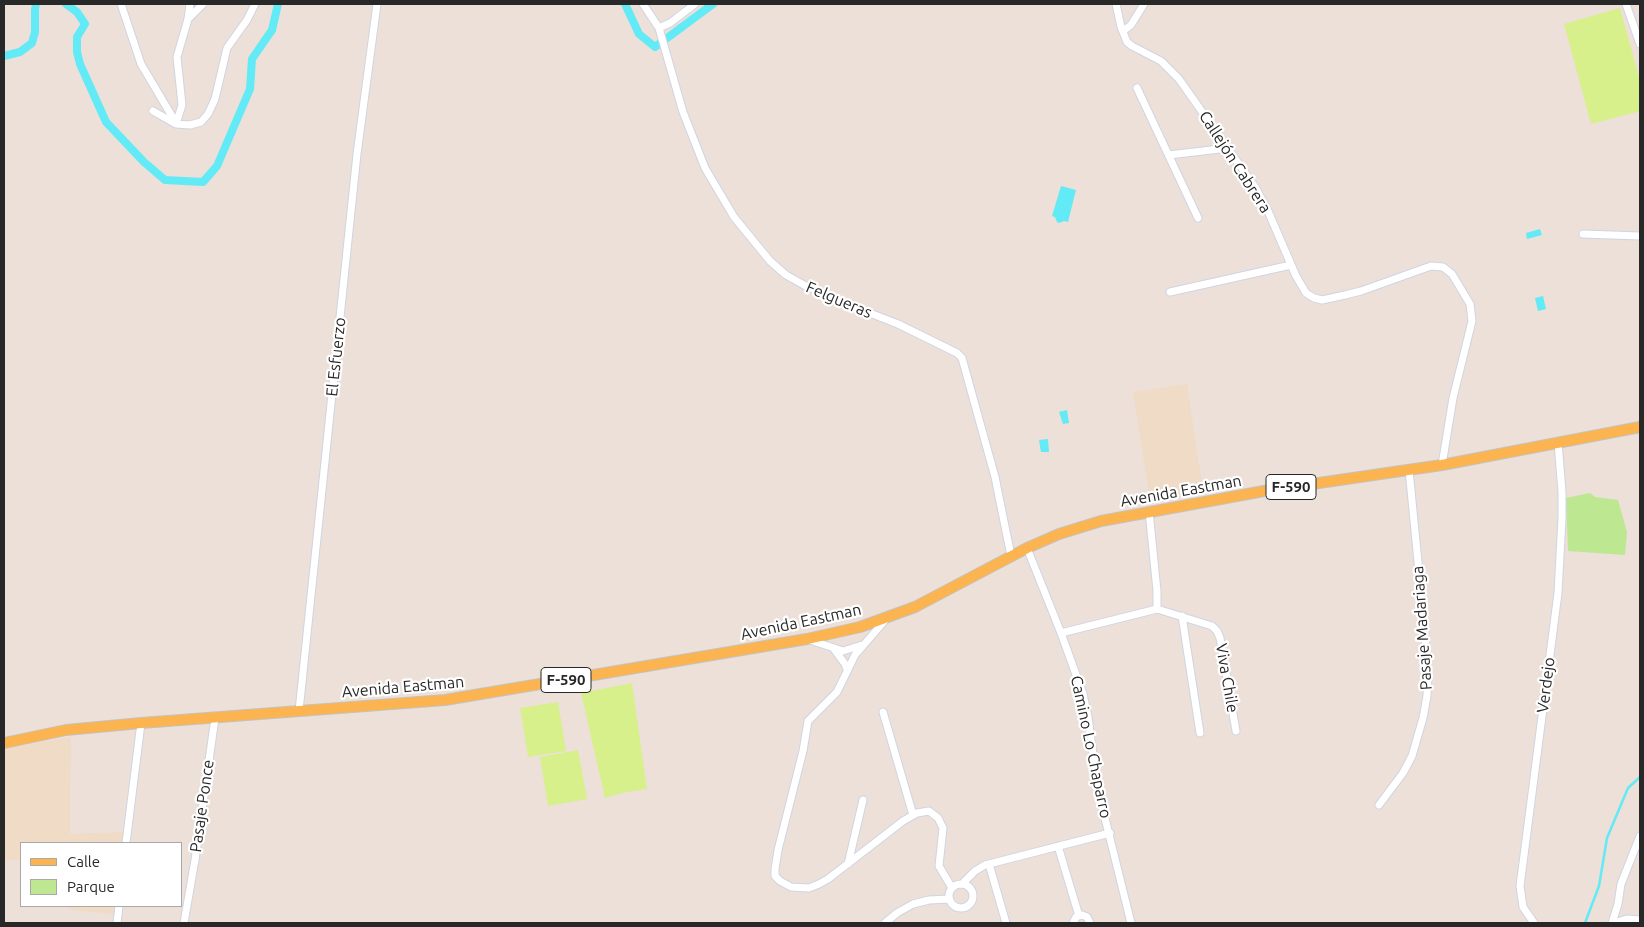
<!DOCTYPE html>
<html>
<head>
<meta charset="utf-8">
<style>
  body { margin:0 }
  #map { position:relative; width:1644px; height:927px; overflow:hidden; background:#ece0d8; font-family:Ubuntu,sans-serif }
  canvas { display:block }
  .frame { position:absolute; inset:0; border:5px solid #282828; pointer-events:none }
  .legend { position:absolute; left:20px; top:842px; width:162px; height:65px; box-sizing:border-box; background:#fff; border:1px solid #a9a9a9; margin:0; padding:6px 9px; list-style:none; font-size:15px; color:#282828 }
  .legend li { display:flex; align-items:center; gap:10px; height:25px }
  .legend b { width:25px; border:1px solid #a9a9a9 }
</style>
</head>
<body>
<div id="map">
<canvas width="1644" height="927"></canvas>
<div class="frame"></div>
<ul class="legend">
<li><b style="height:6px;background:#fbb44f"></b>Calle</li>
<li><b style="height:14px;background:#bde790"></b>Parque</li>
</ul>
</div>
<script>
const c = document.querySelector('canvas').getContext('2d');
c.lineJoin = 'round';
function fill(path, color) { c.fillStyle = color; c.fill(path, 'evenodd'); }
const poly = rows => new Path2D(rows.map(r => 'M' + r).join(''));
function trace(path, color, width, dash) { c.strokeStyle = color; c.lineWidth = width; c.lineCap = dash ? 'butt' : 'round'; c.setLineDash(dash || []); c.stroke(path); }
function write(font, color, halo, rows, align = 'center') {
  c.font = font + ' Ubuntu,sans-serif'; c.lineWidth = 4.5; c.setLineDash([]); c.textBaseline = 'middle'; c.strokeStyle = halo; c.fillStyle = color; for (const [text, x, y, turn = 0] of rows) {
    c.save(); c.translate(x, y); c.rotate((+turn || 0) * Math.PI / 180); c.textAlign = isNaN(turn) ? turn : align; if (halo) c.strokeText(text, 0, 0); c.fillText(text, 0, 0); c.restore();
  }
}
fill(poly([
  [1187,384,1203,491,1150,500,1133,392],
  [71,737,70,834,125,832,124,843,21,843,21,860,4,860,4,748],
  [67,906,116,906,115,914,70,910]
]), '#efdbc6');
fill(poly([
  [1590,493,1595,497,1618,500,1627,532,1625,555,1568,551,1566,498]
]), '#bde790');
fill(poly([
  [1620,8,1640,81,1640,111,1591,124,1564,24],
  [632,683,647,789,626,792,605,798,581,693],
  [558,702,566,751,528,757,520,708],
  [578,750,587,799,548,806,540,757]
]), '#d7f08b');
fill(poly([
  [1061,186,1076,190,1068,222,1064,221,1059,223,1057,222,1055,217,1052,216],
  [1540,229,1542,235,1527,239,1526,233],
  [1543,296,1546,309,1538,311,1535,298],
  [1067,410,1069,423,1063,424,1059,412],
  [1048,439,1049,452,1041,452,1039,440]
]), '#62eaf7');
trace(poly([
  [1585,923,1599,886,1607,838,1628,788,1640,777]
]), '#62eaf7', 2.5);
trace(poly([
  [66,4,77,12,85,24,77,37,77,52,80,64,106,122,144,162,165,180,203,182,217,166,250,89,252,59,272,30,278,4],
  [625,4,639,34,655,47,713,4],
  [4,56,20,52,32,43,35,32,35,9,36,4]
]), '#62eaf7', 8);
const minor = poly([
  [121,4,141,64,176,123],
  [643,4,659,28,683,112,705,168,734,217,770,261,786,275,804,285,867,312,898,324,957,353,962,358,995,477,1011,556],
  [1116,4,1121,27,1127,42,1132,46,1161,61,1179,79,1255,187,1268,211,1296,276,1306,293,1314,298,1322,300,1345,295,1361,291,1431,266,1443,267,1452,274,1470,304,1472,321,1453,398,1442,465],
  [1626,4,1640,44],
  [188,19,203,4],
  [659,28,670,23,695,4],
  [1123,31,1131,25,1144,4],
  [1137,88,1198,218],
  [153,111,176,124,190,125,201,122,208,114,215,99,227,48,247,20,255,4],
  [176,124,182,105,177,57,188,19,190,4],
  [1169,155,1228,148],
  [1583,234,1640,236],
  [1170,292,1291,265],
  [1149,511,1157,591,1157,609],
  [1027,548,1061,633,1083,694,1088,717,1097,786,1131,923],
  [1182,616,1200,733],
  [887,618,855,655,837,692,808,721,803,751,778,850,775,869,775,876,780,881,791,887,809,888,819,884,828,879,903,821,917,813,929,811,938,818,943,828,939,866,952,888],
  [1061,633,1157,609,1212,626,1217,631,1220,638,1236,731],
  [810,640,843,651,862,645],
  [834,649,845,664,847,669],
  [299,711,357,154,377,4],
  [883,712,913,815],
  [1379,805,1403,773,1412,756,1423,718,1427,696,1428,674,1424,623,1409,470],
  [126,843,141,723],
  [1058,846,1079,916],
  [848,864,863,800],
  [989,864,1006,923],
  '949 896a12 12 0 1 1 24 0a12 12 0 1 1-24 0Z',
  [962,884,975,871,985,865,1110,833],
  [117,923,119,906],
  [184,923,195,860,215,718],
  [885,923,897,913,913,904,929,900,949,899],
  [1073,923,1076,917,1082,915,1087,917,1090,923],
  [1534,923,1523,907,1520,886,1558,593,1562,518,1562,492,1558,442],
  [1612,923,1618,904,1621,884,1640,836],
  [1614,923,1627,919,1640,920]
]);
const primary = poly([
  [4,743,66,730,141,723,445,700,807,639,860,627,915,607,1027,548,1059,534,1101,521,1264,491,1442,465,1640,427]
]);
trace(minor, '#ced5e3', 9);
trace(primary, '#c3c3c3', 12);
trace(minor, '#fff', 7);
trace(primary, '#fbb44f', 10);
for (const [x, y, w] of [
  [1291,487,50],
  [566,680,50]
]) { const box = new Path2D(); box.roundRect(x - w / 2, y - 12.5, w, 25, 4); c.fillStyle = '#fff'; c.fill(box); trace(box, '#282828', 1); }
write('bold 15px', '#282828', null, [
  ["F-590",1291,487],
  ["F-590",566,680]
]);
write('16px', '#282828', '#fff', [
  ["Callejón Cabrera",1235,162,57],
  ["Felgueras",839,300,23],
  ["El Esfuerzo",336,357,-84],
  ["Avenida Eastman",1181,491,-10],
  ["Avenida Eastman",801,622,-12],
  ["Pasaje Madariaga",1422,628,-94],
  ["Viva Chile",1227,678,80],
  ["Verdejo",1546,685,-83],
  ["Avenida Eastman",403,687,-5],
  ["Camino Lo Chaparro",1091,747,78],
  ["Pasaje Ponce",202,806,-82]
]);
</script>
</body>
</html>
